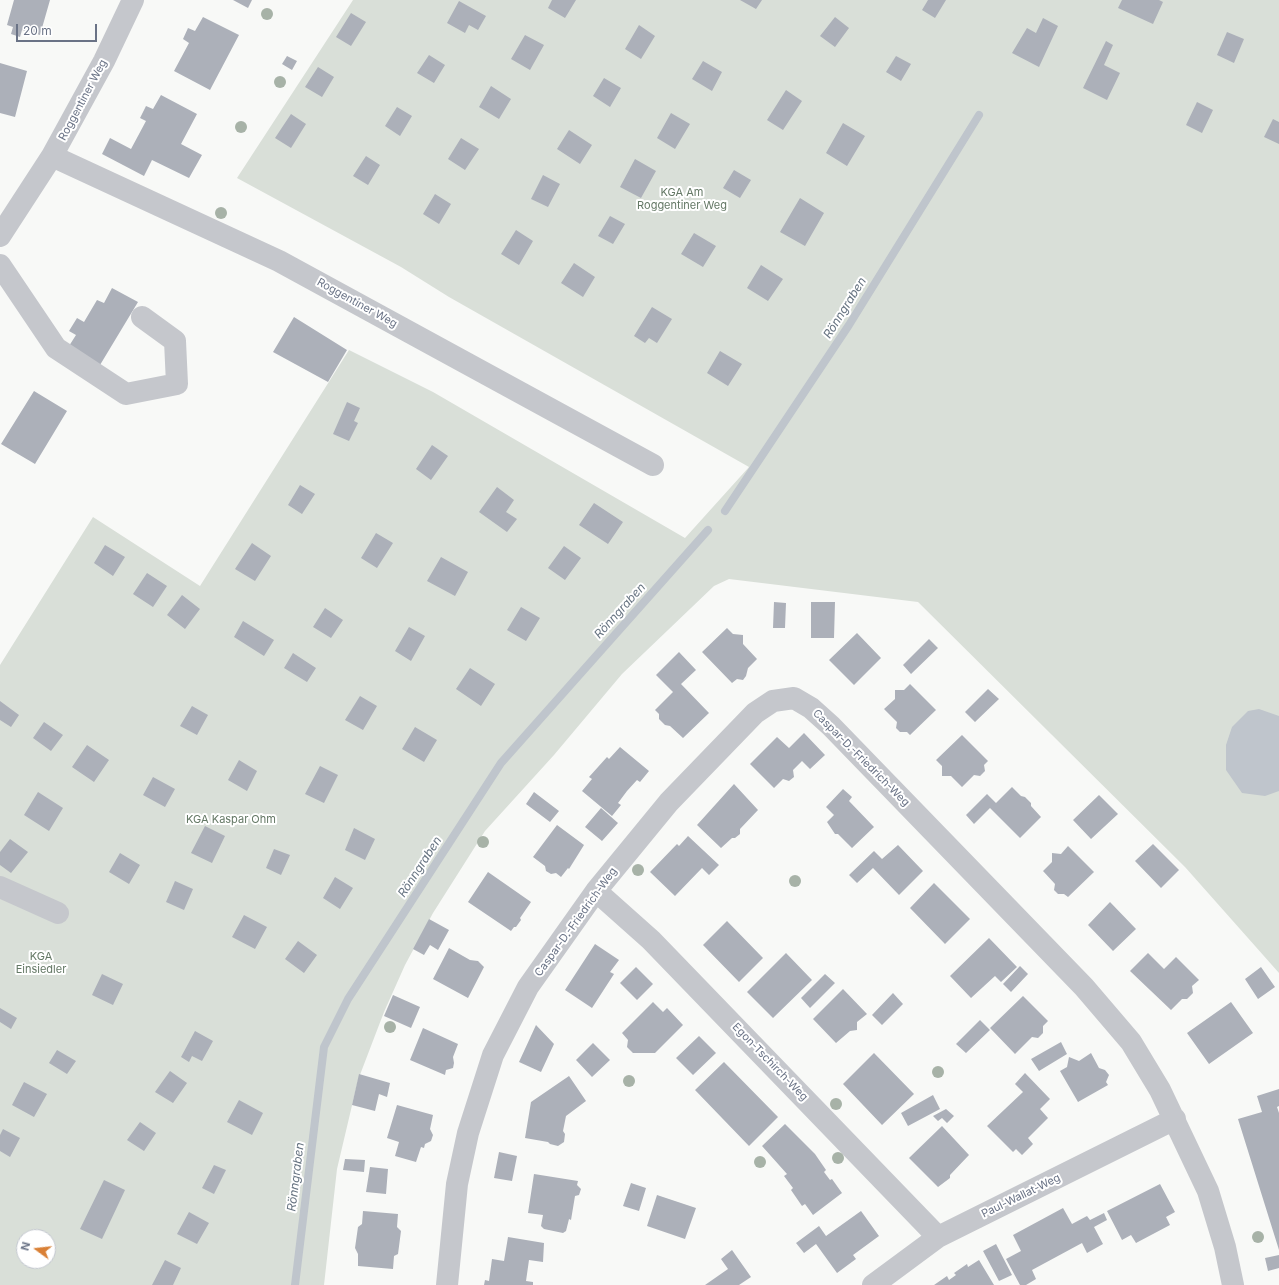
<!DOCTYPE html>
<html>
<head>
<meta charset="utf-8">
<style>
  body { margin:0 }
  #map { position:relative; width:1279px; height:1285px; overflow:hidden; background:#f8f9f7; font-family:Inter,sans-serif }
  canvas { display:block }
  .north { position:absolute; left:16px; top:1229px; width:40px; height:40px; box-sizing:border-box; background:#fff; border:1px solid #c3c7cf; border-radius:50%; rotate:285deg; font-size:11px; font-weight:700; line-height:16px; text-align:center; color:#6a7386 }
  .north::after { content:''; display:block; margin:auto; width:14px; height:18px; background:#d98036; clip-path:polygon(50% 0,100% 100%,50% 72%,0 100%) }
  .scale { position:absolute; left:16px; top:24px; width:81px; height:18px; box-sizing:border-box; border:2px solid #6a7386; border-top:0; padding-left:5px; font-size:12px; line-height:14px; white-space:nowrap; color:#6a7386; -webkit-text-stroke:3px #fff; paint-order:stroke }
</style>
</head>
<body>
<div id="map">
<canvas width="1279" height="1285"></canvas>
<div class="north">N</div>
<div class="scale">20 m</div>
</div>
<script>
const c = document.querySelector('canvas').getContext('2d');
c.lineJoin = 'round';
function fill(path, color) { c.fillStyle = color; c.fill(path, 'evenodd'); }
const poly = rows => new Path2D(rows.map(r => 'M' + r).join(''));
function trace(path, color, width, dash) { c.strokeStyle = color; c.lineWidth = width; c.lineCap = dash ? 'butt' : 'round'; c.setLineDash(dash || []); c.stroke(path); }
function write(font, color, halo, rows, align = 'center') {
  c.font = font + ' Inter,sans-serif'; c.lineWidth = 4; c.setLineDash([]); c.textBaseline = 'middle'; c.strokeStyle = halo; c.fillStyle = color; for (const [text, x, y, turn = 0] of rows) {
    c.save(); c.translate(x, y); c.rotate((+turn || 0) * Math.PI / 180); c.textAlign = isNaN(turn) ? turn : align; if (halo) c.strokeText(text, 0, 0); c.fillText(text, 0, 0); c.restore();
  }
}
fill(poly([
  [353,0,1279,0,1279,973,1185,867,918,602,729,579,714,586,622,674,554,755,485,831,433,913,405,965,384,1012,358,1080,337,1169,324,1285,0,1285,0,665,93,517,200,586,349,350,433,392,685,538,749,467,449,297,401,267,237,178],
  [24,1237,48,1237,48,1261,24,1261]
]), '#d9dfd8');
fill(poly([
  [1259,709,1279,716,1279,791,1265,796,1242,793,1226,770,1226,745,1232,727,1248,711]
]), '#bfc5cc');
trace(poly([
  [725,511,849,325,979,115],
  [295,1285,324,1047,348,999,501,763,708,530]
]), '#bfc5cc', 8);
fill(poly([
  [14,0,50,0,40,35,22,30,20,37,11,34,13,27,7,25],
  [233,0,252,0,248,8],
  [552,0,576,0,565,18,548,8],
  [740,0,762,0,756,9],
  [928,0,946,0,935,18,922,10],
  [1122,0,1159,0,1163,2,1153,24,1118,8],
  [459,1,486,16,478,30,469,25,465,33,447,23],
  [351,13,366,22,351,46,336,37],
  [203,17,239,35,210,90,174,71,189,43,183,39,188,28,195,31],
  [835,17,849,28,835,47,820,36],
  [1043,18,1058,26,1039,67,1012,53,1027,28,1036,33],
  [639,25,655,36,641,59,625,49],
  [1227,32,1244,39,1234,63,1217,55],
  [525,35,544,45,530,70,511,59],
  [1106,41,1113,45,1104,65,1120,73,1107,100,1083,88],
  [429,55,445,65,434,83,417,73],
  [287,56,297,61,292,70,282,64],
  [896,56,911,64,901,81,886,72],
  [703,61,722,72,712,91,692,79],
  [0,63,27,71,15,117,0,113],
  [318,67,334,77,322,97,305,87],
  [604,78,621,88,610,107,593,96],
  [491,86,511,99,499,119,479,107],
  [786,90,802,101,783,130,767,120],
  [161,95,197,114,181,144,202,155,189,178,152,160,144,176,102,154,110,138,131,149,146,121,140,118,146,106,153,109],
  [1197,102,1213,110,1202,133,1186,125],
  [397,107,412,116,400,136,385,126],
  [671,113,690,124,675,149,657,138],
  [291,114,306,124,291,148,275,138],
  [1273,119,1279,122,1279,144,1264,137],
  [843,123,865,136,847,166,826,153],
  [569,130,592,145,580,164,557,149],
  [461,138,479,149,465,170,448,159],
  [366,156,380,165,368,185,353,176],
  [635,159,656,171,641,198,620,187],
  [734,170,751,180,740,198,723,188],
  [543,175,560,184,548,207,531,199],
  [435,194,451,204,439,224,423,214],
  [800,198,824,213,805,246,780,232],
  [610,216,625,224,613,244,598,236],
  [516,230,533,241,519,265,501,254],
  [694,233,716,246,703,267,681,254],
  [574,263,595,277,583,297,561,283],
  [761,265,783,279,768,301,747,288],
  [112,288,138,302,100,365,69,346,76,335,69,331,77,318,84,322,97,300,104,303],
  [652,307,672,319,657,343,649,338,645,343,634,336],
  [294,317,347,350,328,382,273,352],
  [720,351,742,364,728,386,707,373],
  [34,391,67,411,35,464,1,444],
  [347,402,360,408,354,421,358,423,349,441,333,434],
  [432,445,448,456,431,480,416,469],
  [300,485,315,494,302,514,288,505],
  [497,487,514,500,506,512,517,519,507,532,479,512],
  [594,503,623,522,608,544,579,525],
  [376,533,393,543,377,568,361,558],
  [252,543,271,556,255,581,235,569],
  [105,545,125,557,113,576,94,563],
  [564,546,581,558,565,580,548,568],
  [441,557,468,572,455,596,427,581],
  [147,573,167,586,153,607,133,594],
  [182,595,200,609,185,629,167,615],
  [774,602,786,603,785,628,773,628],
  [811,602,835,602,834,638,811,638],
  [521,607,540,618,526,641,507,630],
  [325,608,343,620,331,638,313,627],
  [243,621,274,640,264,656,234,637],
  [409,627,425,636,411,661,395,651],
  [727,628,733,634,743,635,743,644,757,659,748,668,746,676,743,680,737,679,732,683,702,652],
  [857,633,881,658,854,685,829,660],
  [929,639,938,648,911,674,903,665],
  [679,652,696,670,681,684,709,713,683,738,670,726,665,725,659,719,659,714,655,710,673,692,656,675],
  [293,653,316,668,307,682,284,668],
  [470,668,495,684,481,706,456,689],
  [910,684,936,710,910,735,907,732,900,732,896,728,897,722,884,709,895,699,895,690,904,690],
  [988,689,999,699,975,722,965,712],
  [360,696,377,706,363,730,345,720],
  [0,701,19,715,11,727,0,720],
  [192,706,208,715,197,735,180,726],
  [44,722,63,735,51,751,33,738],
  [415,727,437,740,424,762,402,749],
  [804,733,825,755,810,769,802,761,793,770,794,777,789,781,783,779,774,788,750,764,777,737,789,748],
  [962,735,988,761,984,765,985,771,980,776,974,775,962,787,951,776,942,776,942,766,936,760],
  [87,745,109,760,94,782,72,767],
  [620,747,649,771,640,782,637,780,627,791,618,803,621,805,612,816,582,791,592,779,589,777,607,757,609,759],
  [239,760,257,771,247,791,228,780],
  [320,766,338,775,324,803,305,794],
  [153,777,175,789,165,807,143,795],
  [734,784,758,810,740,829,740,834,735,838,732,838,721,848,697,825],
  [1012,787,1021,796,1025,797,1031,803,1031,806,1041,817,1020,838,990,808,974,824,966,815,987,794,996,803],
  [843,789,852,797,849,801,874,827,852,848,838,834,835,834,827,822,834,815,826,807],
  [38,792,63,808,49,831,24,815],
  [534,792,559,811,550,822,526,804],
  [1099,795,1118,814,1091,839,1073,820],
  [601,808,618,823,602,841,585,827],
  [557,825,584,845,569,869,568,868,561,877,556,873,551,874,546,871,545,866,533,857],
  [205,826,225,836,212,863,191,853],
  [354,828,375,839,365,860,345,850],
  [688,836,719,865,709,875,702,868,675,896,650,872,677,844,679,846],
  [10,839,28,852,11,873,0,865,0,852],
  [1153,844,1179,870,1161,888,1135,861],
  [898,845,923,871,899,895,873,868,857,883,849,875,874,851,882,859],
  [1068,846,1094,872,1068,897,1064,894,1058,894,1054,890,1055,884,1043,871,1052,862,1052,853,1061,854],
  [274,849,290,855,281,875,266,868],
  [120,853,140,865,129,884,109,872],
  [488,872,531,902,520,918,521,920,516,927,514,927,511,931,468,902],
  [335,877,353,888,340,909,323,898],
  [175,881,193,889,184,910,166,902],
  [934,883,970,919,945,944,910,908],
  [1110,902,1136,929,1113,951,1088,925],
  [244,915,267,927,255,949,232,937],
  [429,919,449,930,438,950,430,945,424,955,413,949],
  [727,921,763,958,739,982,703,945],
  [989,938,1017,967,1001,982,995,976,971,998,950,976],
  [298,941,317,955,304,973,285,959],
  [595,944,619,960,610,972,614,974,592,1008,565,990],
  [449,948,470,960,478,961,484,967,468,998,433,979],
  [786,953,812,980,773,1018,747,992],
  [1148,953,1164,969,1176,957,1199,980,1192,986,1193,993,1187,999,1182,999,1171,1010,1130,971],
  [1020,966,1028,974,1011,992,1003,984],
  [636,967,653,984,637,1000,620,983],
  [1261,967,1275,987,1258,999,1245,979],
  [102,974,123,984,113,1005,92,995],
  [825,974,835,983,810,1008,801,998],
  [843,989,867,1014,857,1022,857,1030,850,1031,836,1043,813,1019],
  [893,993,903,1004,882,1025,872,1015],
  [393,995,420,1007,411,1028,384,1016],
  [1023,996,1048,1021,1043,1026,1043,1033,1038,1038,1032,1037,1015,1054,990,1028],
  [653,1002,663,1012,667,1008,683,1025,655,1053,633,1053,627,1047,628,1040,622,1033],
  [1231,1002,1253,1033,1209,1064,1187,1033],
  [0,1008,17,1018,11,1029,0,1022],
  [980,1020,990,1030,966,1053,956,1044],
  [536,1025,554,1044,541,1072,519,1062],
  [423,1028,458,1044,453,1057,454,1063,453,1068,446,1070,445,1075,410,1060],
  [195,1031,213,1041,202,1061,192,1056,189,1062,181,1057],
  [699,1036,716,1053,693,1075,676,1058],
  [1061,1042,1067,1054,1039,1071,1031,1059],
  [593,1043,610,1060,592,1077,576,1060],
  [57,1050,76,1061,67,1074,49,1063],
  [874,1053,914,1094,882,1125,843,1084],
  [1091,1053,1099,1068,1105,1070,1109,1075,1106,1082,1108,1085,1078,1102,1060,1071,1067,1067,1069,1057,1079,1061],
  [724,1062,778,1117,749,1146,695,1090],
  [170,1071,187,1083,173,1103,155,1092],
  [1025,1073,1050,1099,1040,1109,1048,1118,1028,1138,1033,1144,1022,1155,1016,1149,1013,1152,987,1126,1023,1092,1015,1084],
  [359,1074,390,1083,387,1097,379,1094,375,1111,352,1105],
  [569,1076,586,1101,566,1116,563,1131,565,1134,564,1142,558,1146,550,1144,548,1142,525,1138,531,1102],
  [24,1082,47,1094,34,1117,12,1105],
  [1279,1089,1279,1106,1277,1107,1279,1113,1279,1250,1238,1119,1262,1112,1257,1096],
  [933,1095,940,1109,908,1126,901,1113],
  [239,1100,263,1113,252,1135,227,1122],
  [397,1105,433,1115,430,1129,433,1135,431,1141,425,1144,424,1148,421,1147,416,1162,395,1156,399,1142,387,1138],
  [946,1109,954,1116,947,1123,942,1118,938,1121,933,1116],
  [140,1122,156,1133,144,1151,127,1140],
  [785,1124,815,1154,826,1170,824,1172,830,1180,832,1179,842,1193,813,1215,805,1204,802,1206,791,1190,793,1188,784,1176,787,1174,762,1146],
  [942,1126,969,1155,950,1175,950,1178,938,1187,909,1158],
  [3,1129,20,1138,10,1157,0,1151,0,1135],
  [499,1152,517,1156,512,1181,494,1178],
  [345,1159,365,1160,364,1172,343,1170],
  [214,1165,226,1170,214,1194,202,1188],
  [370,1167,388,1169,386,1194,366,1192],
  [534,1174,578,1181,577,1185,581,1189,579,1195,575,1196,571,1220,569,1219,566,1231,563,1233,544,1229,541,1226,543,1215,528,1213],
  [104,1180,125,1190,102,1239,80,1229],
  [631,1183,646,1188,639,1211,623,1206],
  [1160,1184,1175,1212,1166,1217,1170,1225,1136,1243,1131,1235,1122,1240,1107,1211],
  [657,1195,696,1208,685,1239,647,1226],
  [1063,1208,1072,1224,1087,1216,1090,1220,1104,1213,1107,1220,1094,1227,1103,1244,1087,1253,1082,1243,1032,1270,1036,1279,1026,1285,1020,1285,1006,1259,1021,1251,1013,1235],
  [363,1211,398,1214,397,1227,401,1231,398,1254,394,1256,393,1269,358,1266,358,1254,355,1248,358,1227,362,1224],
  [861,1211,879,1236,853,1255,856,1259,837,1273,816,1244,804,1253,796,1243,819,1226,826,1236],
  [189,1212,209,1223,197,1244,177,1234],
  [508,1237,544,1243,543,1262,529,1260,526,1281,533,1282,533,1285,484,1285,485,1280,489,1281,492,1259,504,1261],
  [996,1244,1012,1275,999,1281,983,1251],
  [732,1250,751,1277,739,1285,705,1285,728,1269,721,1259],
  [1279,1255,1279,1268,1268,1271,1265,1258],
  [165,1260,181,1268,173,1285,152,1285],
  [979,1260,994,1285,934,1285,947,1276,949,1280,956,1275,954,1273,967,1264,968,1267]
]), '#acb0b9');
trace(poly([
  [52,156,279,261,653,465],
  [0,236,52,156,104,61,133,0],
  [0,265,56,348,126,394,177,384,175,341,142,317],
  [0,887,58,913],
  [596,891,651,940,938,1237],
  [447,1285,457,1184,468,1133,493,1055,528,987,596,891,669,802,755,713,773,701,794,698,811,708,831,726,1084,987,1131,1042,1160,1090,1208,1191,1225,1247,1233,1285],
  [873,1285,938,1237,1175,1119]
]), '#c5c7cc', 22);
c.fillStyle = '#a7b2a7';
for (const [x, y] of [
  [267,14],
  [280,82],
  [241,127],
  [221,213],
  [483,842],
  [638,870],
  [795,881],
  [390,1027],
  [938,1072],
  [629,1081],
  [836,1104],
  [838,1158],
  [760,1162],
  [1258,1237]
]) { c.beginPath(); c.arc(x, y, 6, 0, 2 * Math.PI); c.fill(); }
write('11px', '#6a7386', '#fff', [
  ["Roggentiner Weg",83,100,-62],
  ["Roggentiner Weg",357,303,29],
  ["Caspar-D.-Friedrich-Weg",861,758,45],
  ["Caspar-D.-Friedrich-Weg",576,922,-54],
  ["Egon-Tschirch-Weg",770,1062,46],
  ["Paul-Wallat-Weg",1021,1196,-26]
]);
write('11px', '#647865', '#fff', [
  ["KGA Am",682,193],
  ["Roggentiner Weg",682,206],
  ["KGA Kaspar Ohm",231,820],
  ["KGA",41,957],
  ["Einsiedler",41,970]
]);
write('italic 12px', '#667381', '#fff', [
  ["Rönngraben",845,308,-58],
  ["Rönngraben",620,611,-48],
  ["Rönngraben",420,867,-57],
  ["Rönngraben",296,1177,-83]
]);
</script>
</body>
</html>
